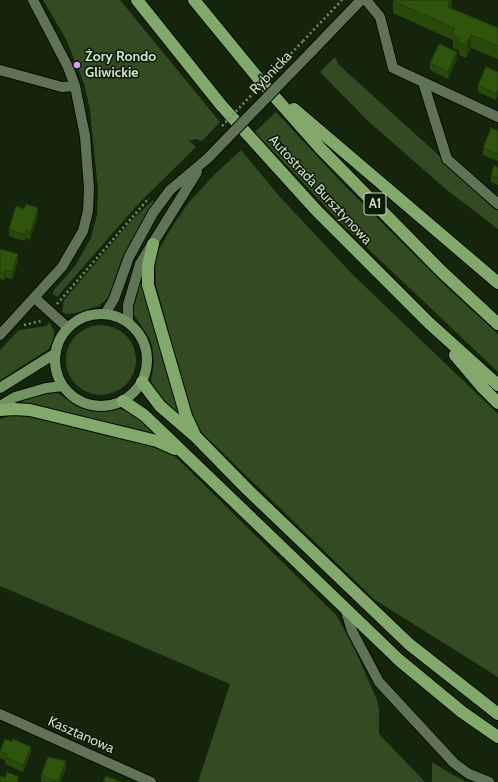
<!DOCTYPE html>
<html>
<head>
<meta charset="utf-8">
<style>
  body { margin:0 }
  canvas { display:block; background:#15250b }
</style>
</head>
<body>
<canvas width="498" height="782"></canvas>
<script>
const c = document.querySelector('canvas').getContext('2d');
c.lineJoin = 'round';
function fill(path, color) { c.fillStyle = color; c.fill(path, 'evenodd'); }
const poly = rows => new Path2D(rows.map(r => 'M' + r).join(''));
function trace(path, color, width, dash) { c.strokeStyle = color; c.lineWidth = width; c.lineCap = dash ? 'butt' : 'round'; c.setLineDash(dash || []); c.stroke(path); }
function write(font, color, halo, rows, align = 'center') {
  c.font = font + ' Cabin,sans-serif'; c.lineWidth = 3; c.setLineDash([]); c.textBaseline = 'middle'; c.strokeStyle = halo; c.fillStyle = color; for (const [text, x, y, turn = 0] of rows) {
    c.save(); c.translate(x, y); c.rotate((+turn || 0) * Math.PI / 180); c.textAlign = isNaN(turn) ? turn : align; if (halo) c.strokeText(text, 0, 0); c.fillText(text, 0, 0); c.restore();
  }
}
fill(poly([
  [43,0,120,0,220,122,202,141,195,139,189,141,196,147,138,204,57,297,53,294,54,290,75,266,91,238,97,215,98,190,90,110,84,83,66,39],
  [335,57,339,65,498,209,498,229,447,190,367,120,320,72],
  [276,112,346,187,450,290,498,334,498,372,341,223,255,132],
  [241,150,280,197,353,275,498,414,498,677,375,600,201,432,193,420,156,285,155,262,159,249,174,224,190,201,216,173],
  [153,200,155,202,143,219,122,258,109,297,99,306,76,313,66,314,62,312,64,300,133,219],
  [141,276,142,277,179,414,177,414,156,392,151,381,154,363,152,346,149,338,133,313,132,307],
  [49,322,54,331,53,341,49,349,0,380,0,350,19,330,47,326],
  '66 360a35 35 0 1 1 70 0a35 35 0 1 1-70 0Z',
  [51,391,57,392,76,406,89,410,98,412,119,409,131,412,157,433,156,436,21,402,22,400],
  [13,415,25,415,161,448,172,454,184,465,336,615,353,645,377,700,379,711,379,734,425,782,198,782,230,684,0,586,0,419],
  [432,762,453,775,467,782,431,782,432,781]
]), '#324b22');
const minor = poly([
  [366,0,380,17,393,68,498,117],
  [312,51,361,0],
  [0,70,62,87,75,86],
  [423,82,447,159,498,204],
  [35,298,68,328],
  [105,314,114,299,129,257,153,213,170,190,207,159],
  [128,322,128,305,140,264,197,172],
  [0,335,62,267,83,231,88,211,89,188,85,136,75,86,68,67,33,0],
  [346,611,352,631,379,682,454,763,469,774,489,782],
  [0,714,151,782]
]);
const major = poly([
  '55 360a46 46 0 1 1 92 0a46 46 0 1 1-92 0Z',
  [0,388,56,353],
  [0,406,15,397,46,388,63,386]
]);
const highway = poly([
  [137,0,221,105,316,210,429,323,498,385],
  [194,0,258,78,321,149,441,271,498,324],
  [294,109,498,283],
  [153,244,148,266,148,285,186,416,194,433],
  [455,355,483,388,498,403],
  [142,382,160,406,196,437,248,490,409,644,498,714],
  [123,401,144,415,166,436,399,660,462,712,498,737],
  [0,410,14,409,30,410,157,441,175,449]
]);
trace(minor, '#020d00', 12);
trace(major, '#020d00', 12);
trace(highway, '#020d00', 14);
trace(poly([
  [303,41,342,0],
  [57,304,149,198],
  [24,325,41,321]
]), '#798671', 2.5, [2, 3]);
trace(minor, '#607356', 10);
trace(major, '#749363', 10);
trace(highway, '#82a86c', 12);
const minorBridge = poly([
  [207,159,312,51]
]);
trace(minorBridge, '#020d00', 12, []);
trace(poly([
  [222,126,303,41]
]), '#798671', 2.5, [2, 3]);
trace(minorBridge, '#607356', 10);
fill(poly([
  [452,0,452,9,498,28,498,59,471,48,466,58,459,55,459,50,453,48,453,40,393,13,393,1],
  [457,59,448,79,430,70,430,63],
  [498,72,498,96,496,100,478,92,478,85],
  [498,131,498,161,483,155,483,148],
  [498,167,498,185,491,182,491,175],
  [38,215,30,240,26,238,25,241,9,236,9,229],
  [0,249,18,261,12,279,5,277,4,280,0,279],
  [0,751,31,753,23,772,5,764,5,760,0,758],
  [66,768,61,782,41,782,41,775]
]), '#284909');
fill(poly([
  [450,0,452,0,452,9,448,7],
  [471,35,471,48,466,58,466,45],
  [457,52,457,59,448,79,448,72],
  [498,89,498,96,496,100,496,94],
  [38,208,38,215,30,240,30,233],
  [26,231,26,238,25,241,25,235],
  [18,254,18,261,12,279,12,272],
  [5,270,5,277,4,280,4,274],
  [31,747,31,753,23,772,23,765],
  [66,761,66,768,61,782,58,782]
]), '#203c08');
const building = poly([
  [394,0,450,0,448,7,498,28,498,46,471,35,466,45,459,42,460,38,453,35,454,28,393,1,394,0],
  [439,44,457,52,448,72,430,63,439,44],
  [486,67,498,72,498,89,496,94,478,85,486,67],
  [491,128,498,131,498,154,483,148,491,128],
  [494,166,498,167,498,178,491,175,494,166],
  [26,204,38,208,30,233,26,231,25,235,9,229,16,206,24,209,26,204],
  [0,249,18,254,12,272,5,270,4,274,0,272,0,249],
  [5,739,12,742,13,739,31,747,23,765,5,757,7,754,0,751,5,739],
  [48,757,66,761,58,782,41,775,48,757],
  [7,772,19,777,17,782,0,782,0,776,5,778,7,772],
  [106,776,121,782,103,782,106,776]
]);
fill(building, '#2e550b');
trace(building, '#203c08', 1);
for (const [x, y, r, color] of [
  [77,65,4,"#d99af7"]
]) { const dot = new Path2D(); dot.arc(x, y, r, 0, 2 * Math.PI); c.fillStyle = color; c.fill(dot); trace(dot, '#0c1b03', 1.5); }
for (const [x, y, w] of [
  [375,204,22]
]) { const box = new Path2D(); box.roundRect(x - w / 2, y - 11, w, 22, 3); c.fillStyle = '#0c1b03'; c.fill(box); trace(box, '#d1dccb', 1); }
write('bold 13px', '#d1dccb', null, [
  ["A1",375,204]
]);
write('bold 14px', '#d1dccb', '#0c1b03', [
  ["Żory Rondo",85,57],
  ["Gliwickie",85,73]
], 'left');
write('14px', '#d1dccb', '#0c1b03', [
  ["Rybnicka",271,73,-46],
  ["Autostrada Bursztynowa",320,190,47],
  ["Kasztanowa",81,735,24]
]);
</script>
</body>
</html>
